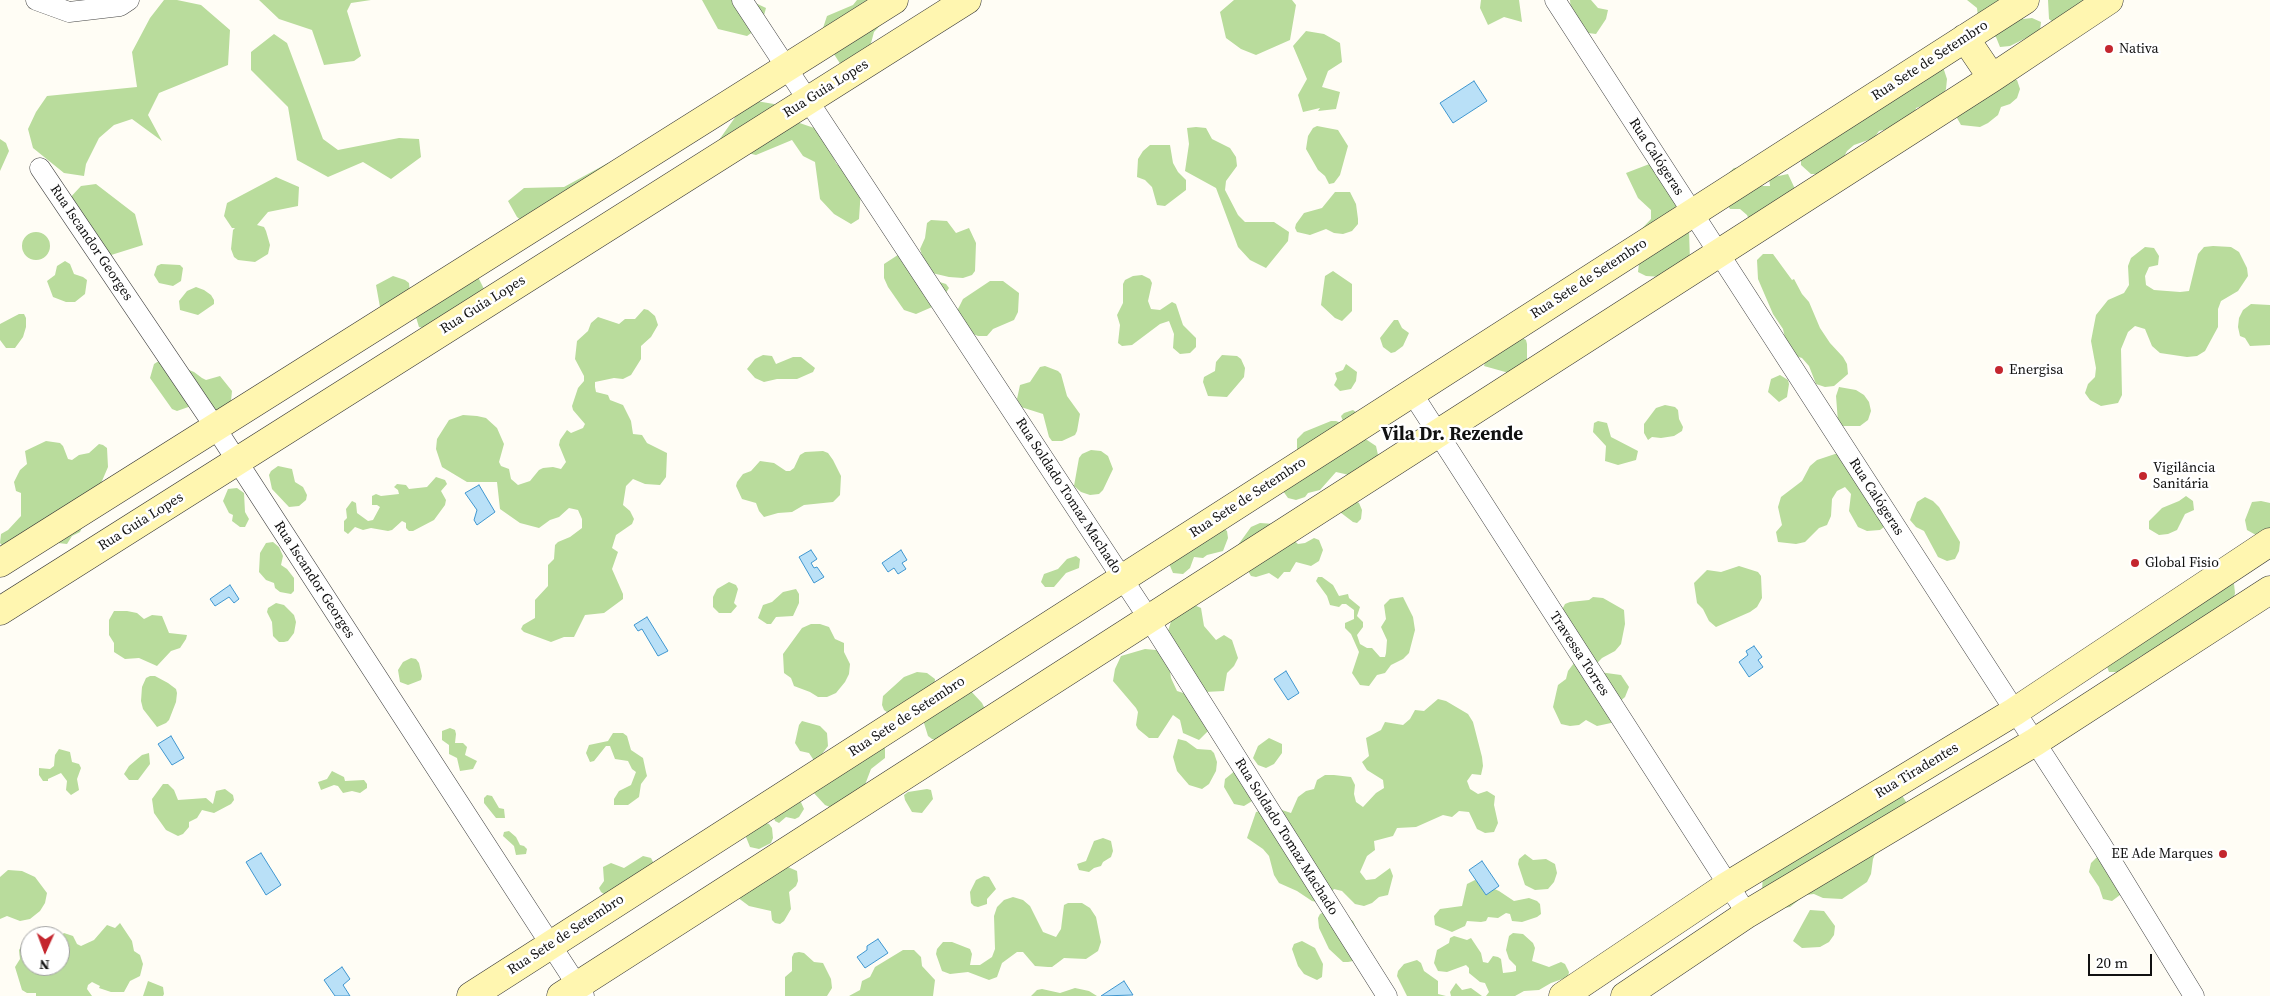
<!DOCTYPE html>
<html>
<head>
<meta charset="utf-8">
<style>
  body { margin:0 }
  #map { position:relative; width:2270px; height:996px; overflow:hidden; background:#fffdf5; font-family:"Source Serif 4",serif }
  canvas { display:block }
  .north { position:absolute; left:20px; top:926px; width:50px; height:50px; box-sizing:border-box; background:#fff; border:1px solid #a0a0a0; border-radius:50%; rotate:182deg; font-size:14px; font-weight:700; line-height:20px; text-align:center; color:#111 }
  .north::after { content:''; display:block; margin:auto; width:18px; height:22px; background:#c4262e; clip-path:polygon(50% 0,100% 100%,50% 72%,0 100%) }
  .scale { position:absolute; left:2088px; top:954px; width:64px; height:22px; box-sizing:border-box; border:2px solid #111; border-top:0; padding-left:6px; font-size:15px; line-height:18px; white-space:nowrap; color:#111; -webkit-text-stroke:4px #fff; paint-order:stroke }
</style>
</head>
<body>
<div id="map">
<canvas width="2270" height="996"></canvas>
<div class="north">N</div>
<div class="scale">20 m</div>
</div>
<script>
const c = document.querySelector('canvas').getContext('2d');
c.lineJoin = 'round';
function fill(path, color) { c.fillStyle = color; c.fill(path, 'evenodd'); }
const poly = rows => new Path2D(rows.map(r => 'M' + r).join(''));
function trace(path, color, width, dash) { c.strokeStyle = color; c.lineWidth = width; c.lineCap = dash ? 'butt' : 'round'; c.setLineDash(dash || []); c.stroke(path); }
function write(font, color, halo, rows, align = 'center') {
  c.font = font + ' "Source Serif 4",serif'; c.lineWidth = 5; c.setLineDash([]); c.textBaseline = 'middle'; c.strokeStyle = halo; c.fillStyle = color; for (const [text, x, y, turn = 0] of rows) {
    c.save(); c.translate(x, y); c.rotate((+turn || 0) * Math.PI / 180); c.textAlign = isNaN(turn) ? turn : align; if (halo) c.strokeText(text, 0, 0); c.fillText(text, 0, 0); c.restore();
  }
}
fill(poly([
  [164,0,177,0,201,5,230,30,228,65,159,93,148,115,162,141,132,119,114,125,99,138,86,164,84,176,64,173,33,148,28,129,36,112,47,96,137,87,132,52,150,18],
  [259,0,371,0,351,3,347,11,361,56,354,61,324,65,312,30,279,19],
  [702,0,749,0,766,8,761,26,747,36,718,29],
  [857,0,904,0,874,32,867,58,841,65,821,34,827,16,853,5],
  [1234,0,1292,0,1296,5,1290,40,1256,55,1241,49,1226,38,1220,12],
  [1481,0,1519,0,1522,22,1504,17,1488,25,1480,8],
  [1570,0,1591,0,1598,8,1608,10,1606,19,1596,34,1588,33,1571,12],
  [1967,0,2016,0,2022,10,2023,19,2032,18,2041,22,2040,31,2010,46,2000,47,1996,37,1985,34,1979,26,1977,8],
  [2048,0,2120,0,2059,27,2049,19],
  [1306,31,1324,34,1340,43,1342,62,1328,71,1322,87,1340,92,1336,109,1318,111,1320,108,1303,112,1298,95,1307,79,1293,46],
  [274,34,287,43,323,139,338,150,399,138,419,139,421,157,391,179,363,162,328,177,297,160,288,107,251,70,251,52],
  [1939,63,1944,70,1947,79,1946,89,1942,96,1934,102,1916,108,1914,117,1906,121,1896,123,1888,129,1879,131,1874,138,1854,145,1847,151,1838,168,1820,174,1811,174,1801,165,1801,155,1835,133,1844,133,1852,118],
  [2000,79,2017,80,2020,89,2017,98,2010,104,2001,107,1998,115,1988,123,1980,127,1961,125,1957,118,1958,109],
  [756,101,774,104,785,118,820,130,836,163,861,189,859,219,851,224,834,214,820,199,815,162,803,156,792,140,756,155,725,148,719,140,741,109],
  [1317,126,1338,130,1348,146,1340,175,1334,183,1329,184,1325,176,1318,170,1306,149,1308,136,1313,128],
  [1196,127,1206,128,1212,139,1230,148,1236,157,1237,166,1226,181,1225,190,1238,215,1245,222,1274,222,1289,232,1288,241,1266,268,1250,260,1238,247,1216,188,1185,171,1189,144,1187,128],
  [0,139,6,143,9,151,0,171],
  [1150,145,1170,145,1173,163,1178,172,1186,180,1186,190,1165,206,1157,205,1152,187,1145,180,1137,177,1138,159,1143,151],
  [608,163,618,172,529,227,517,217,508,201,524,188,564,187],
  [1652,163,1660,166,1689,231,1690,261,1663,277,1646,276,1638,272,1639,263,1632,239,1651,219,1651,210,1638,198,1626,173],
  [1743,167,1760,186,1770,186,1769,178,1788,174,1796,191,1787,193,1750,222,1747,215,1740,209,1730,209,1725,201,1720,181,1734,168],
  [276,177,299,187,298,206,268,212,257,225,264,227,266,231,270,245,268,254,255,262,238,260,234,257,231,249,233,230,235,228,232,228,224,216,227,203],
  [96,184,135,214,143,245,108,256,67,201,81,186],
  [1350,192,1356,204,1358,219,1358,224,1352,231,1343,234,1334,233,1326,229,1310,235,1297,232,1295,228,1296,224,1304,213,1322,208,1335,192],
  [931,220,947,221,956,233,969,228,976,243,975,271,972,275,963,278,949,277,932,273,926,267,920,249,925,238,927,223],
  '22 246a14 14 0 1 1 28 0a14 14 0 1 1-28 0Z',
  [2213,246,2231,247,2239,252,2247,268,2248,276,2238,291,2221,301,2218,309,2218,327,2205,351,2197,356,2187,357,2160,353,2152,346,2145,329,2135,326,2128,332,2121,349,2122,395,2118,403,2101,406,2090,400,2085,393,2088,384,2095,377,2096,368,2091,341,2096,315,2108,300,2124,293,2129,285,2128,266,2131,258,2145,247,2154,248,2159,256,2158,265,2149,267,2145,276,2146,285,2154,290,2180,292,2189,291,2198,254,2204,247],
  [904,251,933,280,946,284,949,288,939,304,916,314,904,310,888,287,884,278,884,264],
  [1763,254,1773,254,1792,280,1794,279,1802,294,1809,302,1820,328,1830,343,1843,357,1847,364,1848,374,1834,386,1825,387,1816,384,1809,366,1802,358,1792,355,1787,347,1783,329,1773,314,1758,279,1757,260],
  [65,261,70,264,74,274,83,277,87,280,85,294,75,302,66,302,53,297,47,281,55,275,57,266],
  [161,264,180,265,183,268,181,281,173,286,159,283,154,275,157,266],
  [1333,271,1352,284,1352,311,1342,321,1335,318,1321,305,1325,276],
  [1142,275,1150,279,1152,283,1148,301,1151,309,1160,310,1172,302,1176,304,1183,325,1196,338,1196,347,1190,353,1180,354,1173,348,1174,334,1169,321,1160,324,1132,345,1122,346,1118,343,1120,325,1117,315,1123,303,1123,284,1125,280,1133,276],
  [393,276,405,280,409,283,410,293,478,277,487,295,424,328,419,327,415,314,380,307,376,285],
  [990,281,1003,281,1019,293,1018,312,1014,320,993,329,987,336,978,336,966,331,957,311,963,299],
  [196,287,204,290,211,295,214,300,214,304,198,315,180,310,179,301,187,291],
  [2251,304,2270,305,2270,345,2250,346,2245,338,2240,336,2238,327,2239,318,2243,310],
  [644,309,648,310,655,316,658,325,651,337,641,346,641,359,631,375,623,379,614,378,595,382,595,387,596,392,608,395,610,400,623,405,631,421,633,434,642,435,647,443,667,453,666,477,660,485,645,484,633,479,626,486,623,505,630,511,634,519,632,524,616,535,612,548,618,552,612,569,623,594,623,599,604,613,585,615,574,637,564,637,551,642,524,632,521,629,523,625,535,618,535,600,548,586,548,565,554,559,555,545,558,542,570,537,582,528,582,519,578,510,569,508,559,517,550,520,539,528,520,523,500,509,497,482,467,482,442,467,436,449,437,439,449,420,463,415,477,416,486,418,497,428,504,444,499,462,501,466,509,469,511,479,518,485,530,481,539,470,543,468,553,467,561,469,566,462,559,445,560,440,567,430,571,433,583,428,585,424,573,410,572,406,578,388,584,381,584,376,575,359,577,341,588,331,591,323,598,317,619,324,625,319,635,319],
  [19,314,24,314,26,318,26,327,23,337,15,348,6,348,0,340,0,324],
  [1394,320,1398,320,1402,328,1409,333,1403,346,1395,352,1391,353,1383,347,1380,338],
  [1519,336,1526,340,1527,344,1527,361,1509,373,1484,366,1486,359],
  [763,355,772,356,776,364,793,357,801,357,815,368,813,372,797,379,777,379,764,382,755,378,747,369,755,359],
  [1222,355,1237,356,1241,359,1245,368,1244,377,1227,397,1208,396,1203,382,1204,377,1215,371,1216,362],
  [162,359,194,372,202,378,206,380,220,376,232,391,231,401,220,410,206,412,194,405,177,411,172,409,150,378,154,364],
  [1346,364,1357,372,1356,381,1351,389,1340,391,1334,385,1337,379,1335,373,1343,370],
  [1045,366,1058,371,1061,374,1067,396,1080,414,1077,431,1075,435,1062,441,1052,441,1049,437,1043,414,1021,407,1017,399,1020,385,1030,382,1040,367],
  [1780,375,1788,380,1789,384,1787,397,1779,402,1768,392,1771,379],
  [1839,387,1856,390,1864,395,1869,402,1871,411,1868,420,1860,426,1842,426,1838,422,1836,396],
  [1665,405,1675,407,1678,410,1679,419,1683,427,1682,431,1674,436,1661,438,1652,437,1648,440,1644,433,1644,424,1656,408],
  [1353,410,1357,413,1364,438,1376,446,1378,455,1376,459,1358,477,1336,472,1320,490,1308,493,1305,497,1296,500,1288,498,1283,491,1297,453,1297,439,1304,432,1331,421,1336,421,1344,424,1341,416,1344,413],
  [1598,421,1607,423,1611,437,1638,451,1636,460,1618,465,1605,461,1606,446,1593,432,1594,423],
  [46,441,60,443,63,446,68,459,72,460,79,455,89,453,99,444,103,445,107,448,108,467,80,532,72,536,67,544,58,543,33,558,6,550,0,543,1,534,8,530,21,516,21,493,16,491,14,482,20,470,27,464,25,451],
  [1091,450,1101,451,1108,456,1113,469,1103,490,1099,494,1090,495,1081,492,1074,486,1079,458,1082,454],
  [823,451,828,453,833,460,841,476,840,495,833,502,804,505,792,512,778,513,764,517,759,511,756,503,742,499,736,486,737,482,743,474,751,471,760,461,774,463,786,471,790,471,794,468,800,455,805,452],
  [1835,454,1845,454,1862,459,1868,465,1871,474,1883,488,1890,515,1888,524,1880,530,1867,531,1858,527,1849,511,1851,494,1845,487,1837,491,1832,499,1831,516,1827,525,1819,528,1805,542,1796,544,1778,542,1776,532,1782,525,1778,507,1781,497,1802,481,1810,466,1817,460],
  [278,466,292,469,295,482,303,487,307,495,306,500,299,506,289,507,272,489,269,475,271,471],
  [436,477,445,480,447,484,441,491,446,500,445,505,434,520,413,531,409,531,406,528,406,523,402,521,392,530,388,531,371,528,363,530,355,527,348,534,344,531,344,521,347,518,346,509,352,501,356,503,357,513,368,521,373,520,380,507,377,505,372,505,372,496,376,494,381,496,399,494,398,490,394,487,397,484,406,485,409,489,427,487],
  [237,488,244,493,245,512,249,519,245,527,240,527,232,521,233,515,229,513,223,501,228,489],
  [2186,496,2193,501,2194,510,2185,514,2177,530,2168,534,2159,535,2149,529,2149,521,2162,508,2179,501],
  [1925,497,1933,501,1939,507,1960,542,1959,551,1955,559,1947,561,1938,557,1924,531,1916,527,1910,520,1917,502],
  [1352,499,1359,503,1362,510,1361,519,1357,523,1353,522,1336,509],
  [2261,501,2270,503,2270,535,2256,535,2247,530,2245,520,2252,502],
  [1260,523,1275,524,1298,544,1305,543,1314,538,1319,540,1323,550,1319,561,1311,566,1296,562,1290,572,1284,572,1278,579,1269,573,1256,577,1251,576,1238,554,1238,545,1251,527],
  [1223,528,1227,531,1228,538,1223,551,1207,555,1203,558,1194,557,1190,568,1183,574,1173,573,1168,561],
  [273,542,279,547,283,556,281,565,287,569,294,578,294,591,291,594,280,592,275,588,274,583,266,580,259,572,260,553,266,543],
  [1076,556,1080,559,1079,568,1066,573,1054,587,1045,587,1041,582,1044,574,1058,569,1067,559],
  [1739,566,1758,572,1761,576,1762,598,1757,607,1750,612,1716,627,1709,621,1703,609,1697,603,1694,583,1707,570,1721,572],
  [1318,577,1322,577,1333,585,1339,596,1348,594,1349,598,1360,607,1357,616,1363,622,1363,627,1357,635,1360,644,1367,648,1372,648,1380,657,1385,657,1386,653,1387,640,1381,627,1386,619,1384,605,1390,599,1403,597,1413,617,1415,630,1409,653,1403,659,1391,665,1385,673,1377,675,1369,686,1360,685,1352,673,1359,652,1351,634,1345,628,1345,623,1354,619,1354,610,1346,604,1342,604,1339,607,1330,605,1327,596,1316,581],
  [729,582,736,585,738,589,734,603,737,606,731,613,719,613,713,607,713,597,717,589],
  [2225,582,2234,584,2235,593,2231,611,2141,656,2118,672,2109,672,2106,664],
  [796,589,799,594,799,603,793,616,776,617,771,624,767,624,758,618,763,605,772,602,783,592],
  [1593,597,1603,598,1624,610,1625,624,1621,644,1615,651,1602,658,1596,664,1599,672,1621,675,1629,687,1625,697,1618,703,1615,720,1611,723,1597,726,1586,720,1579,725,1570,726,1561,724,1553,707,1558,685,1566,679,1568,671,1574,663,1561,612,1565,604,1570,602,1589,600],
  [276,603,284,605,294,615,296,622,294,633,288,641,284,642,279,642,273,636,272,622,267,612,268,608],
  [1192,604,1201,608,1204,626,1216,640,1224,635,1232,640,1238,658,1234,666,1227,673,1224,691,1205,692,1187,669,1182,651,1168,639,1168,631,1174,612],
  [114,611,127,611,137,613,144,619,152,615,162,616,169,633,187,635,186,639,180,648,171,651,157,666,139,658,125,659,114,652,114,643,109,635,109,620],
  [811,624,820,624,829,627,835,639,844,643,844,652,850,664,849,674,845,682,836,693,827,697,818,697,810,692,794,686,791,678,784,673,783,654,802,628],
  [1145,649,1156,650,1168,658,1171,678,1177,691,1196,697,1209,730,1199,740,1183,733,1180,720,1173,715,1158,738,1149,738,1138,729,1136,725,1138,712,1136,708,1113,681,1115,669,1121,656],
  [411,658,416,659,419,663,422,676,421,680,408,685,400,682,398,670,403,662],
  [917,672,927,673,935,679,934,693,969,689,982,703,986,711,936,740,932,739,928,736,924,723,920,720,891,715,884,710,882,705,883,696,904,677],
  [150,676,155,676,168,683,176,689,177,693,176,702,169,720,166,723,157,727,143,709,141,701,142,687,146,678],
  [1438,699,1446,701,1468,714,1473,722,1482,757,1483,766,1481,775,1472,774,1467,781,1470,789,1478,794,1487,791,1495,796,1494,805,1498,823,1494,832,1485,833,1477,829,1469,812,1459,811,1452,817,1443,815,1416,827,1397,828,1393,836,1374,841,1375,850,1367,856,1360,872,1366,880,1375,879,1390,868,1393,876,1388,895,1379,897,1372,903,1364,906,1355,904,1342,891,1334,889,1321,903,1312,901,1297,891,1279,883,1274,875,1269,856,1263,849,1247,838,1256,812,1273,807,1291,813,1298,797,1306,791,1314,789,1317,780,1325,775,1334,775,1351,777,1355,785,1354,794,1356,802,1363,807,1376,793,1384,788,1383,780,1367,770,1362,762,1369,756,1366,738,1381,730,1385,722,1403,725,1410,719,1415,710,1424,711],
  [802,721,820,726,827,733,828,746,822,754,823,758,881,747,885,748,885,758,871,769,863,790,840,811,825,805,812,791,817,765,809,753,800,751,795,743,799,725],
  [450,728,455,730,456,734,455,743,463,743,467,747,465,755,477,761,473,769,460,771,457,758,449,754,449,745,442,740,442,731],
  [613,733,623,733,627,736,631,750,643,758,646,772,647,776,641,784,639,797,628,805,614,805,614,799,619,791,631,785,636,772,632,769,628,761,615,759,610,746,606,746,594,761,590,762,586,753,589,745,608,741],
  [1269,738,1282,744,1282,753,1274,764,1266,768,1258,765,1253,758,1258,746],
  [1178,739,1186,741,1197,749,1211,750,1214,753,1217,762,1216,771,1209,784,1202,789,1189,785,1177,771,1173,757],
  [59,749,70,752,72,762,79,764,81,768,77,779,79,790,71,795,66,790,67,781,61,773,48,779,48,781,43,781,39,775,39,768,50,769,54,766,55,755],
  [149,753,150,764,138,780,129,780,124,774,129,766,142,755],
  [1236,770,1257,798,1244,806,1234,804,1224,787,1225,779],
  [332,771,344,777,345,781,364,780,367,784,367,788,360,793,352,791,343,793,338,786,334,785,321,790,318,782,327,779],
  [163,784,168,784,174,790,178,800,206,798,213,804,216,791,225,789,233,795,234,800,231,804,214,813,202,810,197,818,189,822,189,827,183,834,178,836,166,830,154,813,152,799],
  [927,789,931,790,933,799,922,813,912,812,905,800,904,795,908,792],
  [1895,793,1903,797,1908,805,1880,842,1873,859,1871,874,1867,882,1842,899,1823,898,1814,894,1805,895,1790,907,1771,910,1762,891,1763,873],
  [487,795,492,796,499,808,504,809,505,818,496,818,484,803,484,798],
  [800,800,804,809,799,817,795,819,786,817,779,823,775,821,774,818],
  [761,821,769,824,772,828,773,838,771,843,759,849,750,847,746,837,747,833],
  [509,831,516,837,520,845,524,846,527,849,526,854,516,855,514,846,503,836,504,832],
  [1103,838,1111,841,1113,851,1111,857,1103,862,1101,866,1094,868,1089,872,1079,870,1077,864,1086,861,1094,841],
  [2113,848,2120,853,2127,869,2120,886,2120,895,2112,901,2103,899,2099,887,2089,872,2091,863,2105,849],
  [1525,854,1533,860,1546,859,1555,864,1557,873,1554,882,1548,889,1535,890,1525,885,1518,864,1519,859],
  [643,856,651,858,655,866,611,899,601,892,599,888,604,881,603,867,611,863,624,868],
  [788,867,797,871,798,881,796,886,789,892,791,909,784,921,780,924,775,923,772,920,771,911,749,906,737,897],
  [8,870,22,871,35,877,47,893,45,903,40,911,30,919,20,921,7,916,0,919,0,877],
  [984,876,989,877,996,889,987,899,987,904,978,907,974,906,971,903,970,892,976,880],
  [1475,880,1499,891,1514,901,1529,898,1537,901,1540,904,1541,914,1537,917,1522,922,1512,921,1510,914,1506,913,1498,918,1488,917,1486,921,1481,922,1467,921,1465,926,1452,932,1435,925,1434,916,1440,909,1462,906,1467,884],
  [1013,897,1023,900,1030,906,1043,932,1056,937,1061,929,1064,905,1068,903,1082,903,1090,908,1096,917,1101,942,1098,951,1086,959,1064,958,1052,967,1048,967,1035,966,1023,952,1017,952,1002,963,997,977,989,980,968,972,950,974,942,971,936,954,937,949,943,942,952,942,970,949,972,954,970,965,980,965,992,957,995,949,994,916,997,907,1004,900],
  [1810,910,1824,911,1835,926,1834,935,1829,942,1820,947,1802,948,1793,941],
  [1337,911,1353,921,1357,930,1353,961,1348,962,1343,962,1329,949,1319,928,1318,918,1320,914,1324,912],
  [120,923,132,941,134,951,140,955,143,964,140,976,130,981,124,992,111,992,99,988,100,986,92,982,88,985,87,989,92,996,36,996,36,993,27,993,22,990,15,967,20,959,19,950,26,939,30,937,30,966,60,966,60,936,64,933,73,936,77,944,81,946,94,940,107,925,115,928],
  [1513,933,1523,934,1533,943,1535,948,1532,961,1549,967,1561,962,1565,964,1569,972,1568,977,1551,983,1539,990,1524,991,1515,996,1451,996,1450,992,1456,983,1462,990,1471,988,1482,996,1486,996,1489,992,1485,983,1480,982,1469,973,1469,968,1466,965,1447,972,1438,971,1434,963,1437,950,1449,943,1450,938,1454,936,1467,940,1471,938,1481,953,1483,962,1488,963,1493,956,1498,957,1501,959,1503,973,1512,972,1516,971,1516,966,1509,959,1506,950,1509,936],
  [1302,941,1315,948,1323,964,1322,977,1317,980,1304,974,1298,966,1292,949,1294,944],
  [903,950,914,950,921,957,922,966,935,980,933,996,849,996,860,990,862,981,870,977,875,967],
  [799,952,804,953,814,962,823,963,831,979,832,988,827,996,785,996,785,977,792,971,792,957,794,953],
  [1417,960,1421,963,1424,971,1438,981,1438,994,1446,996,1407,996,1397,976,1398,971,1404,964],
  [148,981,163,987,164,994,163,996,143,996],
  [1075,988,1089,991,1097,996,1031,996,1037,990,1042,989,1060,993]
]), '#b9dc9c');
const water = poly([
  [1474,81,1487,101,1453,123,1440,103,1474,81],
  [479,485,495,512,477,525,474,520,477,510,465,493,479,485],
  [811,550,817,559,811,563,814,568,817,567,824,577,814,583,799,557,811,550],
  [901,550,907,560,902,563,906,569,898,574,894,568,888,572,882,563,901,550],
  [230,585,239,599,234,603,229,597,215,606,210,599,230,585],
  [647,617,668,651,658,656,642,629,638,631,634,625,647,617],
  [1754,646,1762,657,1758,660,1763,667,1749,677,1739,662,1748,655,1746,651,1754,646],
  [1286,671,1299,693,1288,700,1274,679,1286,671],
  [171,736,184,758,172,765,158,744,171,736],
  [261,853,281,885,266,895,246,862,261,853],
  [1482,861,1499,886,1486,895,1469,870,1482,861],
  [878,939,888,953,865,968,857,957,867,950,867,946,878,939],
  [342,967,350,979,343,985,350,996,335,996,324,980,342,967],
  [1124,981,1133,995,1101,996,1124,981]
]);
fill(water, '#b9e0f7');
trace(water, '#3f96cf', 1);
const minor = poly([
  [36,0,69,12,120,6,129,0],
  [742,0,1149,619,1387,996],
  [1555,0,2101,844,2194,996],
  [40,168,215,427,584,996],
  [1412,393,1747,914]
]);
const secondary = poly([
  [1965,38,1992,78],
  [0,563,894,0],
  [0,611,967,0],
  [471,996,2025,0],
  [561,996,1992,78,2109,0],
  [1563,996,1727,886,2014,712,2270,542],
  [1625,996,1747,914,2035,742,2270,590]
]);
trace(minor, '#444', 21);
trace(secondary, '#333', 29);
trace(minor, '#fff', 20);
trace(secondary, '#fff6b0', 28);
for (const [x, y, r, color] of [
  [2109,49,5,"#c4262e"],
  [1999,370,5,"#c4262e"],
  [2143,476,5,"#c4262e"],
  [2135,563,5,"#c4262e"],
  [2223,854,5,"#c4262e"]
]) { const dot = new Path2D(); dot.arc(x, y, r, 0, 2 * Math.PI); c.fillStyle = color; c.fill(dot); trace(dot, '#fff', 2); }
write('14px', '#111', '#fff', [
  ["Nativa",2119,49],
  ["Energisa",2009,370],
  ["Vigilância",2153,468],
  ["Sanitária",2153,484],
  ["Global Fisio",2145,563],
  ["EE Ade Marques",2213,854,"right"]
], 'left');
write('14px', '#111', '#fff', [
  ["Rua Sete de Setembro",1930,61,-33],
  ["Rua Guia Lopes",826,89,-32],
  ["Rua Calógeras",1656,157,57],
  ["Rua Iscandor Georges",91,243,56],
  ["Rua Sete de Setembro",1589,279,-33],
  ["Rua Guia Lopes",483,305,-32],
  ["Rua Soldado Tomaz Machado",1068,496,57],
  ["Rua Calógeras",1876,497,57],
  ["Rua Sete de Setembro",1248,498,-33],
  ["Rua Guia Lopes",141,522,-32],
  ["Rua Iscandor Georges",314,580,57],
  ["Travessa Torres",1579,654,57],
  ["Rua Sete de Setembro",907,717,-33],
  ["Rua Tiradentes",1917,771,-31],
  ["Rua Soldado Tomaz Machado",1286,837,58],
  ["Rua Sete de Setembro",566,935,-33]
]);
write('bold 19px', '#111', '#fff', [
  ["Vila Dr. Rezende",1452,435]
]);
</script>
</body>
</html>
